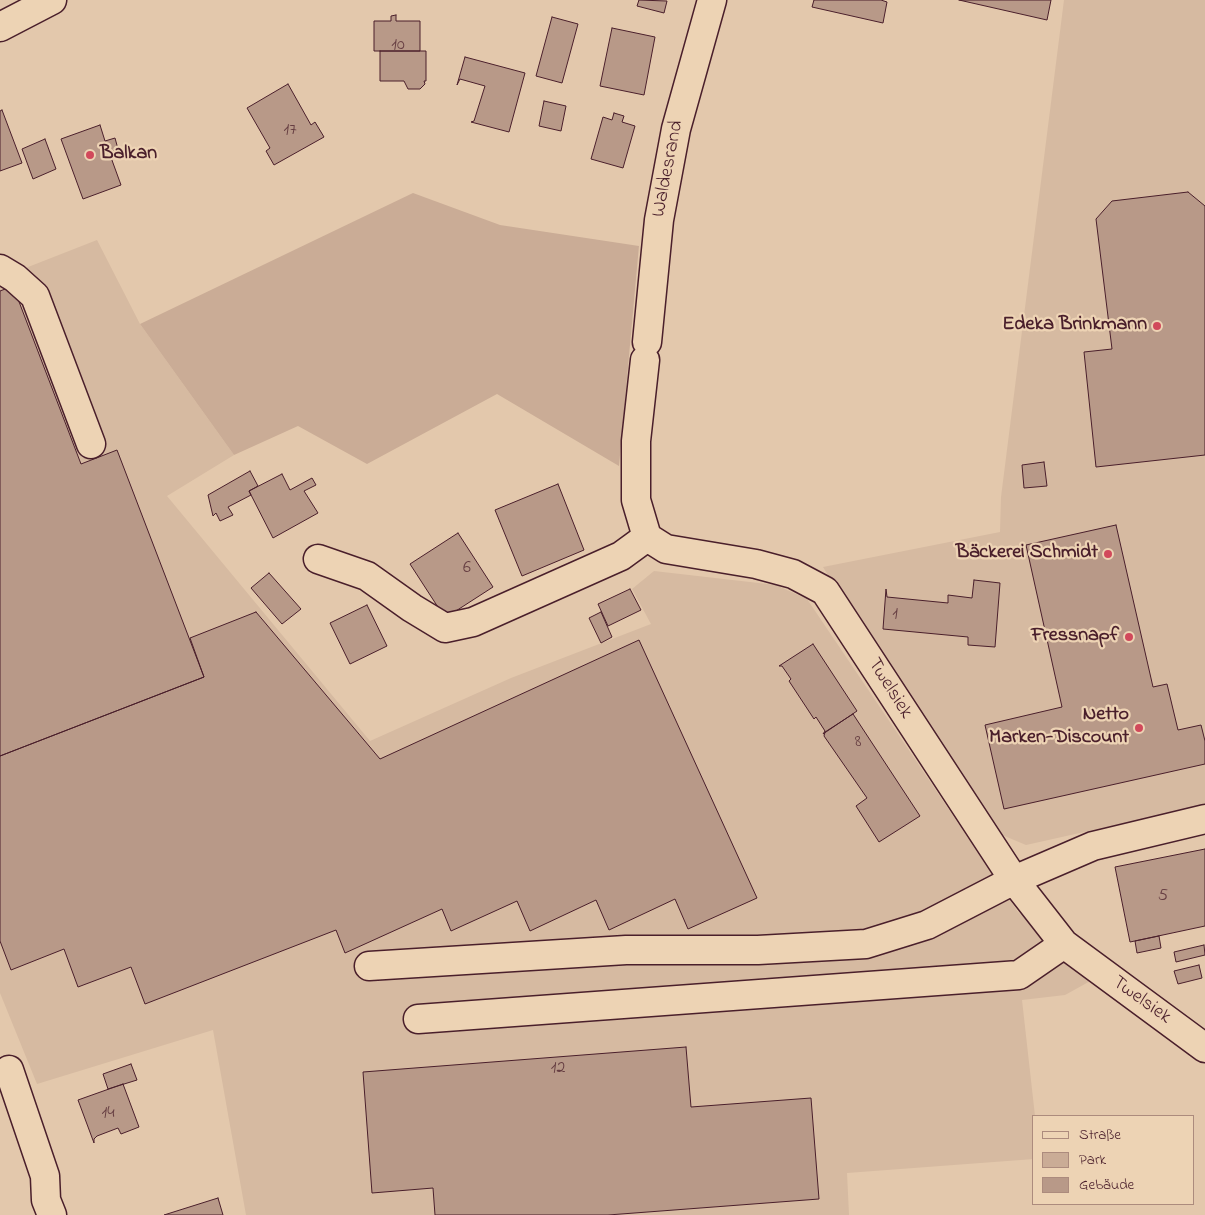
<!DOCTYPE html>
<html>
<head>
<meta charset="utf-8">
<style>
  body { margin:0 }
  #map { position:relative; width:1205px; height:1215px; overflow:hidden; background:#e3c8ac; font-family:"Indie Flower",sans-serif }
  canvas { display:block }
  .legend { position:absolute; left:1032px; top:1115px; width:162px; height:90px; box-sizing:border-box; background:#edd3b4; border:1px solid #ac8b7d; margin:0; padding:6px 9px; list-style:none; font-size:15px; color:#4a1f2b }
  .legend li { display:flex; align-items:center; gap:10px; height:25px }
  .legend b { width:25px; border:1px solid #ac8b7d }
</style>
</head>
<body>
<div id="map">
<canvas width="1205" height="1215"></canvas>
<ul class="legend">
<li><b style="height:6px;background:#edd3b4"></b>Straße</li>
<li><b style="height:14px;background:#caac96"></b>Park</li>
<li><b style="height:14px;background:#b89988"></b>Gebäude</li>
</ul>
</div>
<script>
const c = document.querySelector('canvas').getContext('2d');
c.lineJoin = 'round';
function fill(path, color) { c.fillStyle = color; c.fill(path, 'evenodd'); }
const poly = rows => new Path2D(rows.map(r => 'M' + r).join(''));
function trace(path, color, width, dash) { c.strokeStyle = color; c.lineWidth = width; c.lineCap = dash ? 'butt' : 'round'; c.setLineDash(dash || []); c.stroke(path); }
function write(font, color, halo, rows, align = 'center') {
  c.font = font + ' "Indie Flower",sans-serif'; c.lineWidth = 4.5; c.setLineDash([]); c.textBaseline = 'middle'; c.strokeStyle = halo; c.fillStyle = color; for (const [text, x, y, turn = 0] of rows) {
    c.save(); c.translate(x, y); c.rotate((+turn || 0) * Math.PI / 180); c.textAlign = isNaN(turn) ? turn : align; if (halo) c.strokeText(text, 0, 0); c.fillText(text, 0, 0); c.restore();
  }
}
fill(poly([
  [1064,0,1205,0,1205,805,1026,845,995,832,891,679,823,567,1000,532,1001,497],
  [97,240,140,324,234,455,167,496,370,741,511,678,651,624,632,589,654,571,776,585,807,599,1018,912,1094,979,1065,995,1022,1000,1035,1116,1034,1159,847,1173,849,1215,246,1215,213,1030,37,1084,0,993,0,273,23,269]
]), '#d6baa1');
fill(poly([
  [413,193,500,225,639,246,619,466,497,394,367,464,298,426,234,455,140,324]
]), '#caac96');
const building = poly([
  [639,0,667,1,664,13,637,6,639,0],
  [814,0,881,0,887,2,883,23,812,7,814,0],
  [959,0,1051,0,1047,20,959,0],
  [396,15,396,21,420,21,420,51,374,51,374,21,391,21,391,16,396,15],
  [552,17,578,24,562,83,536,76,552,17],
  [612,28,655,37,644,95,600,86,612,28],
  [380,51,426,51,426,81,424,81,425,84,420,89,408,89,404,81,380,81,380,51],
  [465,57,525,73,509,132,471,122,474,121,485,86,460,79,457,85,465,57],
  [288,84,311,125,315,122,324,137,274,165,266,151,270,148,247,108,288,84],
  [544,101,566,106,561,131,539,126,544,101],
  [2,110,22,163,0,171,0,111,2,110],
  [614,113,624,116,622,122,635,126,623,168,591,159,603,117,612,120,614,113],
  [100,125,105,141,115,138,118,149,109,152,121,185,83,199,61,139,100,125],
  [45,139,56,169,33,179,22,149,45,139],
  [1188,192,1205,206,1205,455,1096,467,1084,352,1112,349,1096,219,1112,201,1188,192],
  [13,286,81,464,117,450,204,677,0,756,0,291,13,286],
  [1044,462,1047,486,1024,488,1022,465,1044,462],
  [250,471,258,486,249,491,251,495,228,507,233,515,220,521,216,513,213,516,208,495,250,471],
  [282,474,290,490,312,478,316,485,304,491,318,513,273,538,249,491,282,474],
  [558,484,584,550,522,576,495,510,558,484],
  [1116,525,1153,687,1167,684,1178,730,1201,725,1205,741,1205,764,1004,809,985,725,1062,707,1026,545,1116,525],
  [458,533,493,587,445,618,410,564,458,533],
  [269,573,301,609,282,624,251,588,269,573],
  [974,580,1000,583,995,647,968,645,968,637,883,629,886,589,887,597,948,603,948,595,972,598,974,580],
  [630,589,641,610,608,626,598,604,630,589],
  [367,605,387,646,350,664,330,623,367,605],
  [256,612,380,759,639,640,757,898,688,929,675,899,609,930,596,900,530,931,517,901,451,931,442,909,345,953,336,930,145,1004,131,967,78,987,64,949,11,970,0,941,0,756,204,677,190,638,256,612],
  [601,612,612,637,601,643,589,618,601,612],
  [813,644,857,711,823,734,825,731,816,717,814,719,789,681,791,679,782,666,779,666,813,644],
  [853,714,920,816,879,842,856,806,867,798,824,736,825,732,853,714],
  [1205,849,1205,926,1130,942,1115,867,1205,849],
  [1159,936,1161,948,1137,953,1135,941,1159,936],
  [1204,945,1205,955,1176,962,1174,952,1204,945],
  [1199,965,1202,978,1178,984,1174,971,1199,965],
  [686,1047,691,1107,811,1098,819,1199,608,1215,435,1215,433,1188,372,1193,363,1072,686,1047],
  [131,1064,137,1080,108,1089,103,1074,131,1064],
  [123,1084,139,1127,121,1134,118,1128,97,1136,94,1139,94,1143,78,1100,123,1084],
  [218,1198,223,1215,164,1215,218,1198]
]);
fill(building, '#b89988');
trace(building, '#4a1f2b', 1);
const minor = poly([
  [0,27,52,0],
  [0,269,15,278,35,296,91,444],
  [647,342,659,220,676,129,712,0],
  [645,360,636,441,636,500,647,537,666,549,756,564,793,574,825,591,1014,880,1064,944,1205,1048],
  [318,559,367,576,412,608,445,628,473,622,621,556,647,537],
  [369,966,626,950,758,950,866,944,927,925,1014,880,1093,846,1205,819],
  [418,1019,1019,975,1064,944],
  [9,1070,45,1176,46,1200,52,1215]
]);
trace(minor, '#4a1f2b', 31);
trace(minor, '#edd3b4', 28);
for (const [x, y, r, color] of [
  [90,155,5,"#d1495b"],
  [1157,326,5,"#d1495b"],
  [1108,554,5,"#d1495b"],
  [1129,637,5,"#d1495b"],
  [1139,728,5,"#d1495b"]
]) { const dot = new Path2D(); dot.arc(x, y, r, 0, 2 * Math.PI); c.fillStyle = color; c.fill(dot); trace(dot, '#edd3b4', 2); }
write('18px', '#663e42', null, [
  ["10",398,46],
  ["17",290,131],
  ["6",467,569],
  ["1",895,615],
  ["8",858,743],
  ["5",1163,897],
  ["12",558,1069],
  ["14",108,1114]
]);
write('bold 20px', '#4a1f2b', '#edd3b4', [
  ["Balkan",100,155,"left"],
  ["Edeka Brinkmann",1147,326],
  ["Bäckerei Schmidt",1098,554],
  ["Fressnapf",1119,637],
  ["Netto",1129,716],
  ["Marken-Discount",1129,739]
], 'right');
write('20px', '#4a1f2b', '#edd3b4', [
  ["Waldesrand",669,169,-79],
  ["Twelsiek",889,689,58],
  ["Twelsiek",1141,1001,36]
]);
</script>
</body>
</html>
